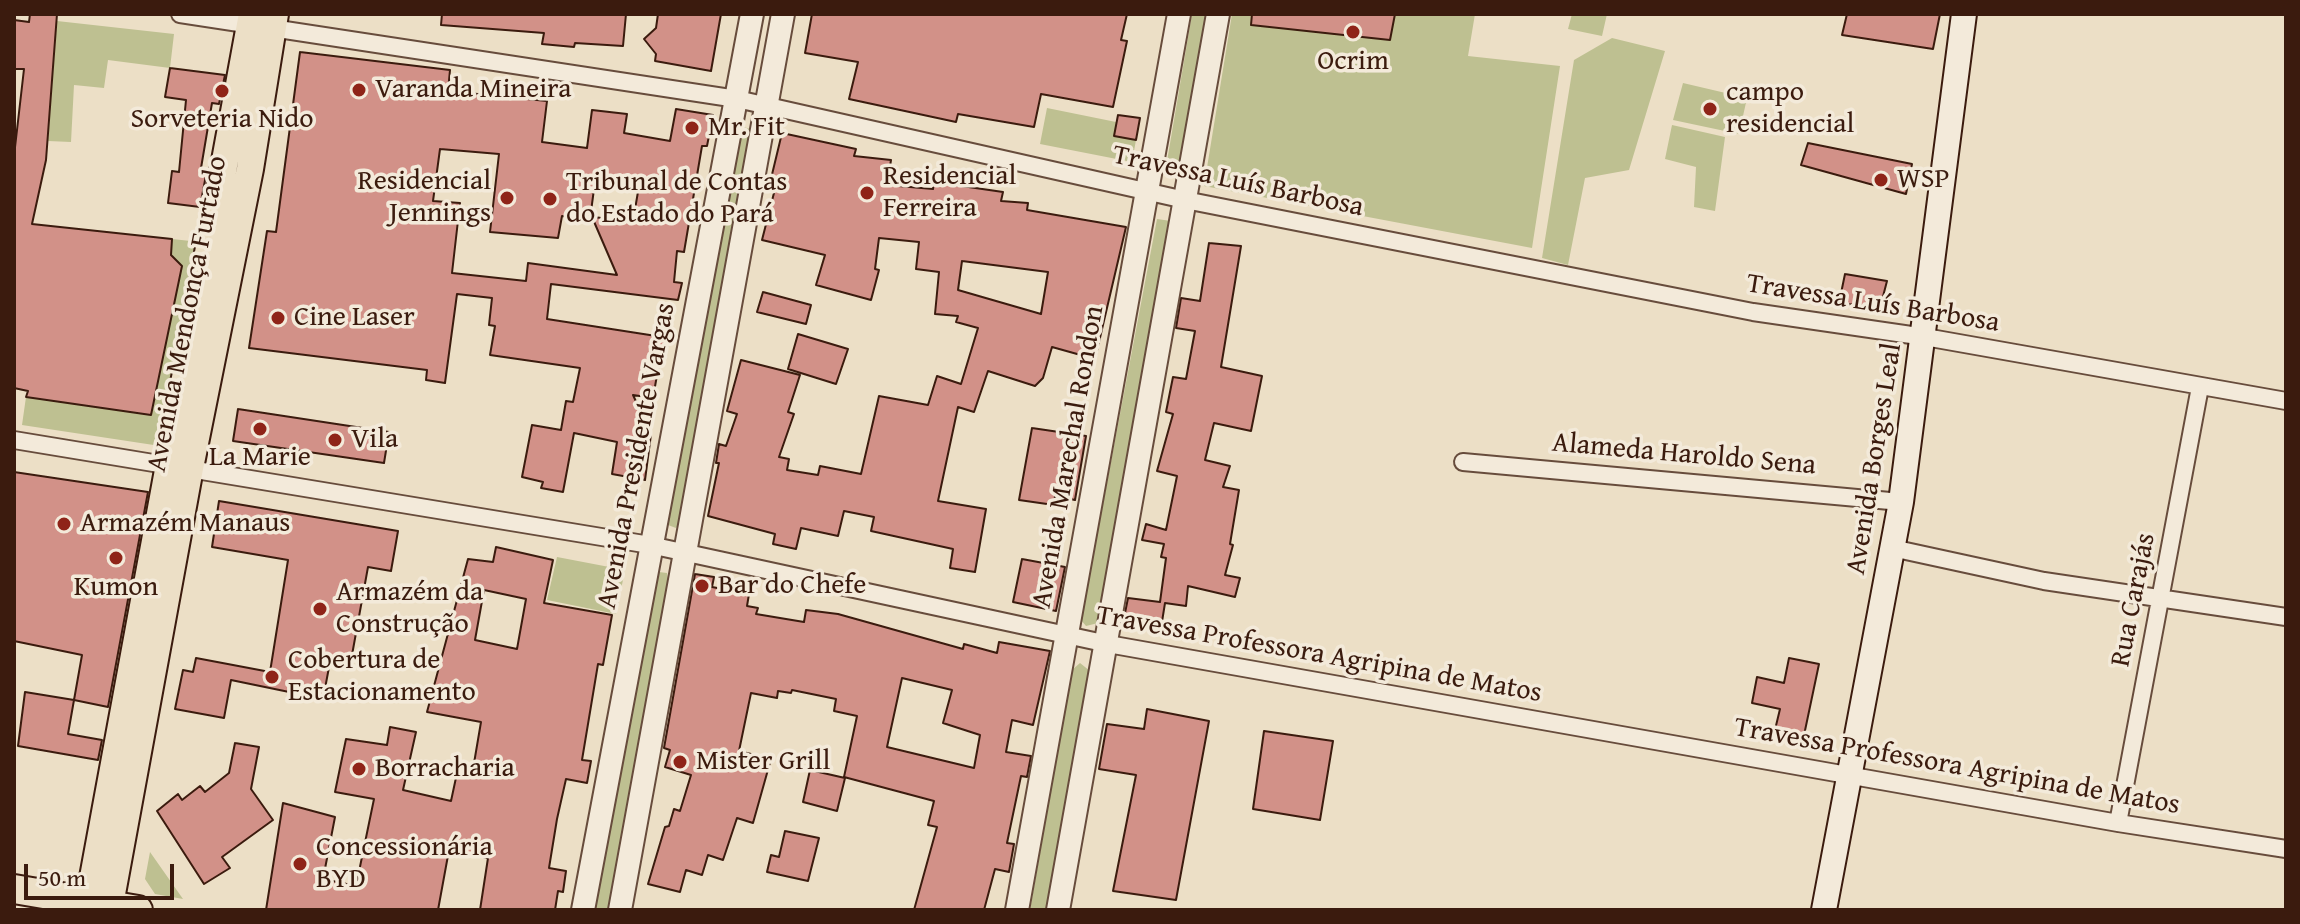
<!DOCTYPE html>
<html>
<head>
<meta charset="utf-8">
<style>
  body { margin:0 }
  #map { position:relative; width:2300px; height:924px; overflow:hidden; background:#ecdfc6; font-family:"Gentium Book Plus",serif }
  canvas { display:block }
  .frame { position:absolute; inset:0; border:16px solid #3b1b0e; pointer-events:none }
  .scale { position:absolute; left:24px; top:864px; width:150px; height:36px; box-sizing:border-box; border:4px solid #3b1b0e; border-top:0; padding-left:10px; font-size:24px; line-height:28px; white-space:nowrap; color:#3b1b0e; -webkit-text-stroke:6px #f3eada; paint-order:stroke }
</style>
</head>
<body>
<div id="map">
<canvas width="2300" height="924"></canvas>
<div class="frame"></div>
<div class="scale">50 m</div>
</div>
<script>
const c = document.querySelector('canvas').getContext('2d');
c.lineJoin = 'round';
function fill(path, color) { c.fillStyle = color; c.fill(path, 'evenodd'); }
const poly = rows => new Path2D(rows.map(r => 'M' + r).join(''));
function trace(path, color, width, dash) { c.strokeStyle = color; c.lineWidth = width; c.lineCap = dash ? 'butt' : 'round'; c.setLineDash(dash || []); c.stroke(path); }
function write(font, color, halo, rows, align = 'center') {
  c.font = font + ' "Gentium Book Plus",serif'; c.lineWidth = 7; c.setLineDash([]); c.textBaseline = 'middle'; c.strokeStyle = halo; c.fillStyle = color; for (const [text, x, y, turn = 0] of rows) {
    c.save(); c.translate(x, y); c.rotate((+turn || 0) * Math.PI / 180); c.textAlign = isNaN(turn) ? turn : align; if (halo) c.strokeText(text, 0, 0); c.fillText(text, 0, 0); c.restore();
  }
}
fill(poly([
  [1192,14,1206,14,1179,175,1165,173],
  [1232,14,1475,14,1468,56,1560,66,1532,248,1204,186],
  [1572,14,1607,14,1602,36,1568,29],
  [57,21,174,34,170,68,108,60,104,88,74,85,71,142,48,141],
  [1612,38,1665,51,1629,170,1585,178,1568,265,1542,258,1574,60],
  [1683,83,1747,98,1739,134,1673,120],
  [1047,108,1116,122,1114,136,1136,140,1132,162,1040,144],
  [1672,125,1725,137,1715,211,1694,207,1696,167,1665,159],
  [743,127,751,129,754,136,682,521,676,528,668,525,666,518,738,133],
  [1157,219,1171,221,1098,623,1086,626,1081,620],
  [172,239,200,242,180,449,22,425,26,397,151,415,182,267,171,255],
  [557,557,625,570,616,614,547,600],
  [659,572,667,573,668,579,610,910,592,910],
  [1080,663,1090,671,1046,910,1030,910,1072,670],
  [150,852,183,899,155,894,145,879]
]), '#bec091');
const building = poly([
  [30,14,57,14,46,160,32,224,172,239,171,255,182,266,151,415,26,397,28,391,14,388,14,156,24,69,14,69,14,20,29,22,30,14],
  [442,14,626,14,623,46,575,43,574,47,542,44,544,33,441,25,442,14],
  [658,14,721,14,711,71,655,61,656,54,644,39,656,28,658,14],
  [812,14,1127,14,1121,40,1127,41,1113,107,1041,94,1034,127,958,114,956,122,849,99,858,62,805,53,812,14],
  [1252,14,1395,14,1390,40,1251,25,1252,14],
  [1847,14,1940,14,1933,49,1842,35,1847,14],
  [300,52,450,70,448,91,547,101,542,142,587,148,592,110,627,114,624,133,670,141,676,109,713,115,707,146,702,146,684,252,677,251,674,282,682,283,678,300,551,284,547,319,669,338,666,352,661,352,653,398,633,395,651,434,645,480,612,474,617,442,574,433,563,492,541,488,543,482,522,477,532,425,561,430,566,401,573,402,580,368,490,355,495,326,489,325,492,298,457,294,445,383,426,380,427,370,249,348,267,231,276,232,300,52],
  [440,149,499,154,490,232,558,238,562,216,590,219,596,174,640,180,633,221,592,217,617,275,528,263,526,281,452,273,460,203,433,201,440,149],
  [170,68,225,75,219,104,212,103,200,174,206,175,200,207,168,203,172,171,179,172,186,100,165,97,170,68],
  [1118,115,1140,118,1136,140,1114,136,1118,115],
  [782,133,856,149,854,156,891,160,887,185,933,189,934,182,1003,192,1001,201,1028,203,1027,210,1126,227,1095,359,1052,347,1043,378,1035,386,988,371,974,412,958,407,938,501,986,509,975,572,950,568,953,549,871,531,874,517,844,511,838,536,801,528,796,549,773,544,775,534,708,516,719,463,716,463,719,444,726,446,737,414,727,411,741,360,800,375,788,412,794,414,779,457,789,459,787,470,818,475,820,466,861,474,879,396,928,405,937,376,961,384,978,328,956,322,958,316,935,314,939,272,916,269,919,242,879,238,875,269,879,270,871,300,816,285,825,255,762,240,775,189,769,187,782,133],
  [962,261,1048,272,1041,314,958,290,962,261],
  [1808,143,1912,164,1906,194,1801,165,1808,143],
  [1209,243,1241,246,1221,367,1262,376,1251,431,1214,423,1205,460,1230,466,1223,487,1239,490,1230,544,1233,545,1225,575,1240,578,1235,597,1188,586,1186,606,1165,603,1161,628,1139,625,1140,621,1124,618,1128,598,1160,602,1166,558,1161,557,1164,544,1142,540,1146,524,1166,530,1177,476,1157,471,1173,414,1166,412,1173,377,1186,379,1195,331,1176,328,1181,298,1200,301,1209,243],
  [1845,274,1887,281,1880,308,1839,303,1845,274],
  [763,292,811,305,806,324,757,312,763,292],
  [798,334,848,349,836,384,788,369,798,334],
  [238,409,389,432,384,463,233,441,238,409],
  [1032,428,1086,436,1075,500,1055,496,1054,505,1019,500,1032,428],
  [14,472,148,492,108,707,74,700,82,655,14,641,14,472],
  [219,501,398,531,391,571,368,567,350,666,330,662,323,699,231,680,224,718,175,709,183,670,193,672,196,658,270,672,288,560,212,547,219,501],
  [496,547,553,560,544,603,612,615,603,665,598,664,582,760,591,761,587,783,566,779,557,819,549,868,566,871,563,892,558,891,555,910,480,910,488,858,449,850,438,910,266,910,283,803,335,817,323,879,356,886,374,799,335,792,346,739,387,745,390,727,416,732,403,790,451,801,457,773,472,775,481,722,427,712,468,559,493,562,496,547],
  [484,590,526,599,517,649,475,640,484,590],
  [1022,559,1065,567,1056,611,1013,602,1022,559],
  [695,574,714,577,712,587,749,594,747,606,758,608,756,614,804,622,806,610,838,614,963,649,964,644,997,653,999,642,1050,651,1033,725,1012,720,1006,752,1031,756,1027,777,1021,776,1007,843,1014,844,1009,872,995,869,984,910,914,910,937,827,928,825,934,801,844,777,857,716,834,711,836,699,792,690,791,693,778,691,777,698,751,693,739,751,771,759,753,823,737,818,723,860,708,855,702,875,686,870,680,892,648,884,665,827,669,826,674,809,680,811,691,775,665,767,670,750,664,748,695,574],
  [902,678,952,690,943,723,980,735,974,768,887,747,902,678],
  [1789,658,1819,664,1803,740,1774,734,1780,709,1752,703,1757,677,1784,683,1789,658],
  [25,692,74,700,68,734,102,740,98,760,18,746,25,692],
  [1147,709,1209,721,1176,900,1113,891,1136,775,1099,769,1107,724,1144,729,1147,709],
  [1264,731,1333,741,1320,820,1253,809,1264,731],
  [235,743,259,747,251,789,273,820,222,857,230,868,204,884,157,811,178,794,182,800,200,786,205,792,229,773,235,743],
  [810,770,845,778,837,811,803,802,810,770],
  [785,831,819,838,808,881,767,872,771,855,779,857,785,831]
]);
fill(building, '#d29188');
trace(building, '#3b1b0e', 2);
const minor = poly([
  [180,14,737,99,1185,200,1753,312,1925,337,2286,401],
  [14,440,650,545,1108,644,2118,823,2286,849],
  [1463,462,1901,502],
  [1892,548,2044,581,2286,617],
  [2118,823,2200,387]
]);
const tertiary = poly([
  [583,910,752,14],
  [620,910,783,14],
  [1017,910,1179,14],
  [1058,910,1218,14]
]);
const secondary = poly([
  [1824,910,1901,502,1964,14]
]);
const primary = poly([
  [87,910,252,14],
  [109,910,190,468,250,169,275,14]
]);
const trunk = poly([
  [14,889,138,910]
]);
trace(minor, '#674c3c', 20);
trace(tertiary, '#674c3c', 26);
trace(secondary, '#3b1b0e', 28);
trace(primary, '#3b1b0e', 30);
trace(trunk, '#3b1b0e', 32);
trace(minor, '#f3eada', 16);
trace(tertiary, '#f3eada', 22);
trace(secondary, '#f3eada', 24);
trace(primary, '#ecdfc6', 26);
trace(trunk, '#ecdfc6', 28);
for (const [x, y, r, color] of [
  [1353,32,8,"#8f2418"],
  [359,90,8,"#8f2418"],
  [222,91,8,"#8f2418"],
  [1710,109,8,"#8f2418"],
  [692,128,8,"#8f2418"],
  [1881,180,8,"#8f2418"],
  [867,193,8,"#8f2418"],
  [507,198,8,"#8f2418"],
  [550,199,8,"#8f2418"],
  [278,318,8,"#8f2418"],
  [260,429,8,"#8f2418"],
  [335,440,8,"#8f2418"],
  [64,524,8,"#8f2418"],
  [116,558,8,"#8f2418"],
  [702,586,8,"#8f2418"],
  [320,609,8,"#8f2418"],
  [272,677,8,"#8f2418"],
  [680,762,8,"#8f2418"],
  [359,769,8,"#8f2418"],
  [300,864,8,"#8f2418"]
]) { const dot = new Path2D(); dot.arc(x, y, r, 0, 2 * Math.PI); c.fillStyle = color; c.fill(dot); trace(dot, '#f3eada', 3); }
write('28px', '#3b1b0e', '#f3eada', [
  ["Ocrim",1353,62,"center"],
  ["Varanda Mineira",375,90],
  ["campo",1726,93],
  ["residencial",1726,125],
  ["Sorveteria Nido",222,120,"center"],
  ["Mr. Fit",708,128],
  ["Residencial",883,177],
  ["Ferreira",883,209],
  ["WSP",1897,180],
  ["Residencial",491,182,"right"],
  ["Jennings",491,214,"right"],
  ["Tribunal de Contas",566,183],
  ["do Estado do Pará",566,215],
  ["Cine Laser",294,318],
  ["Vila",351,440],
  ["La Marie",260,458,"center"],
  ["Armazém Manaus",80,524],
  ["Bar do Chefe",718,586],
  ["Kumon",116,588,"center"],
  ["Armazém da",336,593],
  ["Construção",336,625],
  ["Cobertura de",288,661],
  ["Estacionamento",288,693],
  ["Mister Grill",696,762],
  ["Borracharia",375,769],
  ["Concessionária",316,848],
  ["BYD",316,880]
], 'left');
write('28px', '#3b1b0e', '#f3eada', [
  ["Travessa Luís Barbosa",1238,182,12],
  ["Travessa Luís Barbosa",1873,304,9],
  ["Avenida Mendonça Furtado",188,314,-79],
  ["Alameda Haroldo Sena",1684,455,5],
  ["Avenida Presidente Vargas",637,456,-79],
  ["Avenida Marechal Rondon",1069,457,-80],
  ["Avenida Borges Leal",1875,459,-81],
  ["Rua Carajás",2134,600,-79],
  ["Travessa Professora Agripina de Matos",1319,655,10],
  ["Travessa Professora Agripina de Matos",1957,767,10]
]);
</script>
</body>
</html>
